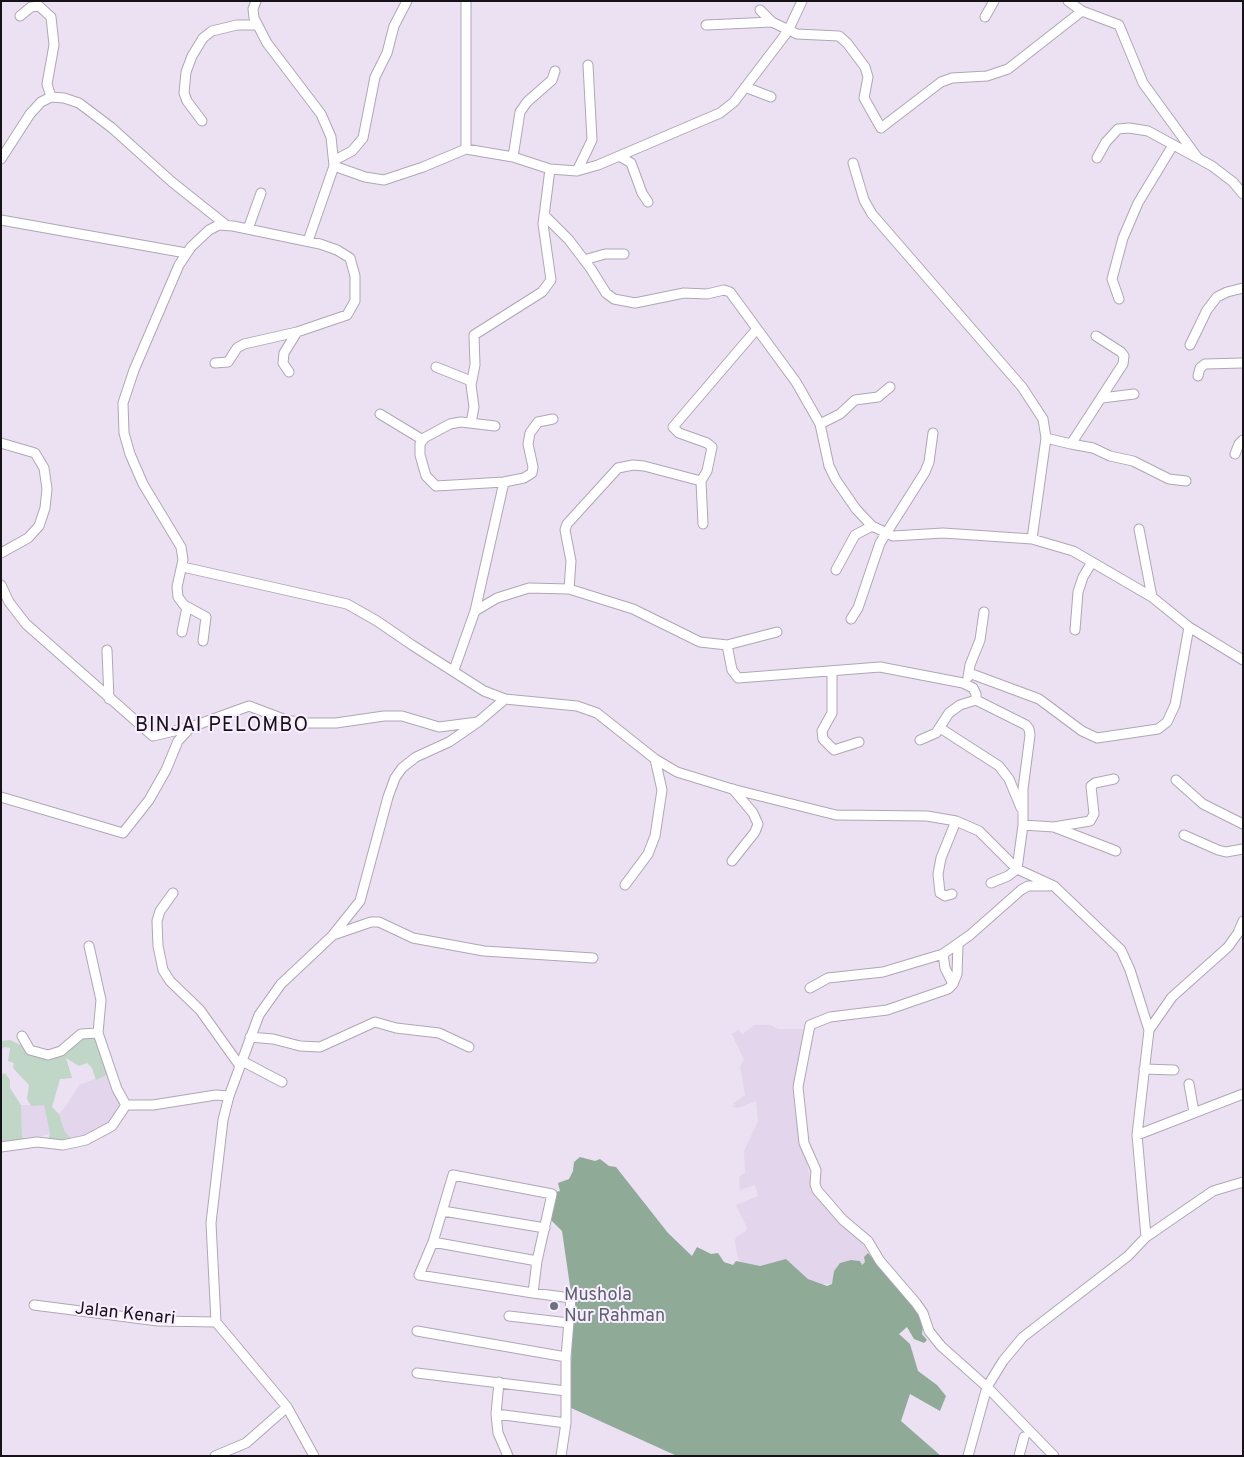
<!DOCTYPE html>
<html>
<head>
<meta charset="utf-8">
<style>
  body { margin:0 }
  #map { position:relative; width:1244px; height:1457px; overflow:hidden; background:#ebe1f2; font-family:Overpass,sans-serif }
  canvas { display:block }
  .frame { position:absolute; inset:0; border:2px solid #151218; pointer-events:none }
</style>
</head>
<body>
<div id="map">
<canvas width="1244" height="1457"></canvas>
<div class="frame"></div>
</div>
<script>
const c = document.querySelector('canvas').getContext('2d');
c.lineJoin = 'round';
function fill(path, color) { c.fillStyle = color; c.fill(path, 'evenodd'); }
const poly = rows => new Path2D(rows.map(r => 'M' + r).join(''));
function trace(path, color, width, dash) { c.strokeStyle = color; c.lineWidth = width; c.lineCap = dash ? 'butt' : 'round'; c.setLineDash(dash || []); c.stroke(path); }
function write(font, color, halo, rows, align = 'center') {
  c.font = font + ' Overpass,sans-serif'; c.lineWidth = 4; c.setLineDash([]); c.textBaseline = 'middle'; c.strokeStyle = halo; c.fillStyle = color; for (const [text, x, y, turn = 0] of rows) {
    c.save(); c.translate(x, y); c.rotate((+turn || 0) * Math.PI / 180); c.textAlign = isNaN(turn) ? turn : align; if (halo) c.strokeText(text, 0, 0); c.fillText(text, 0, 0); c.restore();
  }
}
fill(poly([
  [754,1025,770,1025,778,1029,803,1029,797,1077,801,1137,810,1177,819,1193,858,1234,868,1253,864,1257,865,1262,862,1265,860,1261,851,1260,840,1263,834,1271,832,1284,817,1284,808,1279,786,1259,760,1266,740,1262,737,1255,735,1240,737,1236,746,1231,747,1228,736,1205,758,1196,755,1185,740,1190,739,1177,745,1173,744,1151,758,1121,756,1101,737,1108,733,1107,734,1103,745,1095,740,1066,744,1060,732,1034,738,1030,743,1034],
  [108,1074,121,1107,118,1116,100,1129,74,1141,65,1132,59,1114,66,1106,79,1085],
  [21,1105,44,1105,50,1134,35,1138,22,1137]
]), '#e2d5ec');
fill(poly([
  [81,1036,92,1036,97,1041,108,1074,96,1080,92,1068,87,1063,79,1066,66,1058,72,1078,60,1079,52,1107,59,1114,65,1132,74,1141,48,1140,50,1134,44,1105,31,1106,27,1099,29,1085,13,1068,14,1063,8,1061,10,1048,4,1047,1,1050,1,1041,10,1040,46,1057],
  [5,1073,10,1080,10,1088,21,1105,22,1137,27,1140,1,1142,1,1075]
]), '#c0d6c7');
fill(poly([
  [580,1157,595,1161,600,1159,609,1166,616,1167,668,1233,692,1256,697,1247,711,1254,718,1253,724,1262,733,1265,736,1261,760,1266,786,1259,808,1279,827,1286,832,1284,834,1271,840,1263,851,1260,860,1261,862,1265,865,1262,864,1257,868,1253,921,1315,923,1326,922,1334,927,1340,924,1343,914,1339,907,1327,899,1334,910,1344,918,1371,937,1385,946,1396,940,1411,910,1394,901,1421,941,1456,677,1456,569,1407,574,1300,570,1286,562,1231,551,1220,556,1192,560,1191,558,1183,569,1179,573,1171,574,1162]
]), '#8faa97');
const minor = poly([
  [256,1,253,9,254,18,267,43,321,114,331,137,334,166,308,241],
  [1068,1,1082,11,1119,25,1143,83,1197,157],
  [760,10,772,22],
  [20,16,31,7,39,6,51,17,54,45,47,84,51,97],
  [985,17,994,1],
  [706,25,772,22,797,34,839,36,847,43,865,67,868,77,864,98,881,128,941,82,952,78,987,76,1008,69,1082,11],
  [745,87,771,97],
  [202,121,187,101,184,93,186,72,192,56,203,38,212,31,237,25,257,25],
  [466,149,466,1],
  [513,157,520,112,527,102,552,80,555,71],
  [621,157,631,163,642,193,648,202],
  [1097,158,1106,142,1118,129,1129,128,1148,131,1212,166,1233,182,1243,194],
  [1,159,30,114,41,102,51,97,64,98,79,103,112,128,172,182,226,225],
  [335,160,352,151,363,138,375,77,387,53,394,26,407,1],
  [853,163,864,200,872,214,1022,387,1043,419,1046,438],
  [334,166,365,177,384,180,423,167,466,149,513,157,550,169,543,224,551,280,542,292,474,335,475,365,471,385,474,407,471,423],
  [550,169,577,171,598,165,720,113,734,102,788,31,802,1],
  [577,171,592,140,588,65],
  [544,215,569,240,591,269,606,293,614,299,635,303,684,293,707,294,724,290,730,292,796,382,820,424,829,466,836,480,856,509,872,526,893,536,943,533,988,536,1032,539,1073,551,1152,597,1189,627,1243,660],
  [1,220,186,253],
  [248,229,261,193],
  [584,260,605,254,624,254],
  [1119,299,1112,279,1123,238,1138,203,1173,145],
  [1190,345,1207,310,1217,297,1227,292,1243,288],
  [436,367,471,381],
  [289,372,283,363,284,353,297,332],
  [1198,376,1200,368,1205,364,1243,363],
  [1102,398,1134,394],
  [380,414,423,440],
  [820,424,840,414,855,400,878,397,890,387],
  [495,426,461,422,450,424,424,438,420,444,420,455,426,476,436,486,504,482],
  [1,443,35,453,44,468,47,489,45,508,39,526,28,538,1,553],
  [1071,444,1093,448,1110,456,1133,461,1169,479,1186,481],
  [1235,454,1239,444,1243,440],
  [701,481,707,471,712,447,707,443,679,433,673,427,756,330],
  [1139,529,1152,597],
  [1032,539,1046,438,1071,444,1123,364,1124,356,1121,352,1096,336],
  [183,567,347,604,377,621,412,645,484,691,505,699,577,706,597,713,655,759,677,772,732,789,836,815,927,816,956,821,979,831,1017,869,1054,886,1121,950,1130,970,1149,1030,1137,1135,1146,1237],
  [836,570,855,535,872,526],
  [1,585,9,602,26,624,153,736,191,727,249,706,286,720,304,723,336,723,384,716,402,716,439,727,478,722,505,699],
  [569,589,571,561,565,530,567,524,618,468,633,465,644,466,701,481,703,524],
  [475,611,497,598,529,588,569,589,633,609,700,642,727,645,732,670,738,678,880,667,963,683,973,688,976,694,976,700],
  [851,619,858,608,880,543,925,472,929,462,933,433],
  [1075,630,1078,592,1083,577,1092,562],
  [182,632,187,607],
  [203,641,206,617,184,605,178,597,177,587,183,560,181,547,143,484,130,454,124,433,123,403,134,370,179,265,191,247,209,230,219,225,233,226,320,244,337,250,350,258,355,276,355,301,347,315,297,332,244,344,237,348,228,362,215,363],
  [727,645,777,632],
  [107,650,109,699],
  [454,670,475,611,504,482,524,478,532,473,533,467,528,444,530,433,538,422,553,419],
  [832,672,832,713,822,731,823,739,834,750,859,742],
  [969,673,1039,699,1082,731,1097,738,1158,729,1167,722,1175,705,1189,627],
  [968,677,970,665,980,640,984,612],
  [940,728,999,766,1009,779,1021,808],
  [920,740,936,733,949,713,960,705,976,700,1026,725,1029,729,1030,735,1023,789,1023,825,1017,869,1008,876,991,883],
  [1176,780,1203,804,1243,824],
  [1,797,123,833,149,800,166,770,178,741,191,727],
  [1023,825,1054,827,1116,851],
  [1054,827,1090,821,1094,814,1091,786,1095,783,1114,779],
  [1184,835,1218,850,1226,852,1243,849],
  [732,861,755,832,758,824,753,813,733,789],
  [625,885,648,854,655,836,662,790,655,759],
  [173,893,160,911,157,921,158,946,163,970,170,981,200,1010,240,1066],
  [952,894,945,896,940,893,938,874,941,858,956,821],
  [333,935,371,922,379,922,413,938,484,951,593,958],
  [958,945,957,974,953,984,948,989,887,1010,830,1017,810,1025,798,1087,804,1143,816,1170,815,1184,817,1190,843,1220,868,1241,880,1261,916,1303,923,1313,929,1331,941,1346,987,1387,1054,1456],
  [89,946,101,1000,98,1033],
  [943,954,945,968,953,984],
  [810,988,828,978,883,972,943,954,970,935,1021,890,1028,886,1049,886],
  [1149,1030,1172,997,1228,947,1238,933,1243,921],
  [22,1036,30,1050,48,1055,61,1051,81,1034,98,1033,117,1089,126,1105,153,1105,216,1095,229,1096],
  [250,1037,273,1039,300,1046,320,1047,375,1022,396,1028,439,1033,469,1047],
  [242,1061,282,1082],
  [1144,1069,1174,1070],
  [1189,1084,1194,1112],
  [1137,1135,1243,1094],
  [1,1147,37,1142,63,1145,86,1140,112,1126,126,1105],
  [443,1211,545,1228],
  [433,1242,537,1261],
  [533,1293,537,1261,552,1194,453,1175,433,1242,419,1275,533,1293,571,1298,566,1357,566,1423,561,1456],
  [34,1305,158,1321,216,1322],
  [509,1316,569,1323],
  [417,1331,566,1357],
  [417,1373,566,1391],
  [499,1382,496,1414,566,1423],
  [496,1414,498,1433,508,1456],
  [215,1456,246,1443,287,1407],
  [314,1456,287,1407,216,1322,211,1223,223,1120,229,1096,259,1015,281,984,332,936,360,901,388,797,395,778,402,768,416,757,449,742,478,722],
  [968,1456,987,1387,1003,1361,1023,1337,1128,1256,1146,1237,1213,1191,1243,1182],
  [1019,1456,1024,1437]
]);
trace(minor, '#afa6b6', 11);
trace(minor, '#fff', 9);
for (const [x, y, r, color] of [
  [554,1306,5,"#6b7280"]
]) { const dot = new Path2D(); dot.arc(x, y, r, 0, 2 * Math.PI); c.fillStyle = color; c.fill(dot); trace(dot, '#f8eeff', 2); }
write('18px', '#5b616d', '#f8eeff', [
  ["Mushola",564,1296],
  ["Nur Rahman",564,1317]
], 'left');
write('18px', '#151218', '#f8eeff', [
  ["Jalan Kenari",125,1315,6]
]);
c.letterSpacing = '1px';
write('20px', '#151218', '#f8eeff', [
  ["BINJAI PELOMBO",222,727]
]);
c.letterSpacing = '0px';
</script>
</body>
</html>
